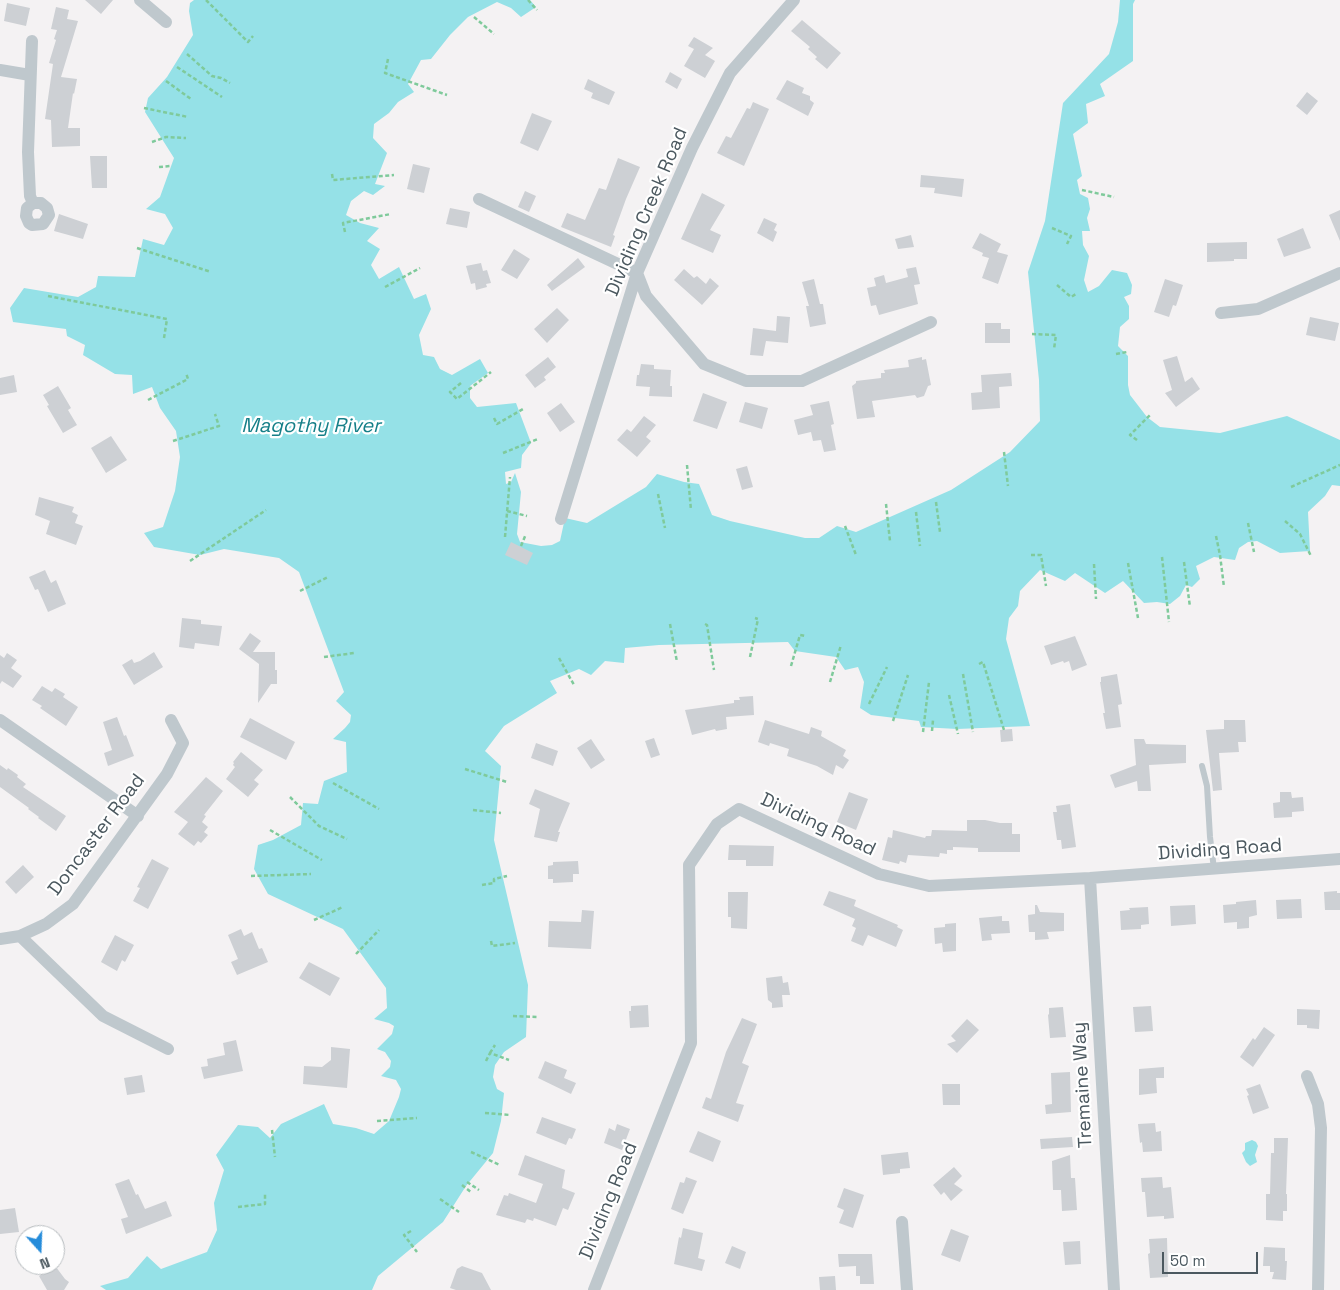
<!DOCTYPE html>
<html>
<head>
<meta charset="utf-8">
<style>
  body { margin:0 }
  #map { position:relative; width:1340px; height:1290px; overflow:hidden; background:#f4f2f3; font-family:"Space Grotesk",sans-serif }
  canvas { display:block }
  .north { position:absolute; left:15px; top:1225px; width:50px; height:50px; box-sizing:border-box; background:#fff; border:1px solid #b7bcbf; border-radius:50%; rotate:160deg; font-size:14px; font-weight:700; line-height:20px; text-align:center; color:#4b585f }
  .north::after { content:''; display:block; margin:auto; width:18px; height:22px; background:#268cda; clip-path:polygon(50% 0,100% 100%,50% 72%,0 100%) }
  .scale { position:absolute; left:1162px; top:1252px; width:96px; height:22px; box-sizing:border-box; border:2px solid #4b585f; border-top:0; padding-left:6px; font-size:15px; line-height:18px; white-space:nowrap; color:#4b585f; -webkit-text-stroke:4px #fff; paint-order:stroke }
</style>
</head>
<body>
<div id="map">
<canvas width="1340" height="1290"></canvas>
<div class="north">N</div>
<div class="scale">50 m</div>
</div>
<script>
const c = document.querySelector('canvas').getContext('2d');
c.lineJoin = 'round';
function fill(path, color) { c.fillStyle = color; c.fill(path, 'evenodd'); }
const poly = rows => new Path2D(rows.map(r => 'M' + r).join(''));
function trace(path, color, width, dash) { c.strokeStyle = color; c.lineWidth = width; c.lineCap = dash ? 'butt' : 'round'; c.setLineDash(dash || []); c.stroke(path); }
function write(font, color, halo, rows, align = 'center') {
  c.font = font + ' "Space Grotesk",sans-serif'; c.lineWidth = 4.5; c.setLineDash([]); c.textBaseline = 'middle'; c.strokeStyle = halo; c.fillStyle = color; for (const [text, x, y, turn = 0] of rows) {
    c.save(); c.translate(x, y); c.rotate((+turn || 0) * Math.PI / 180); c.textAlign = isNaN(turn) ? turn : align; if (halo) c.strokeText(text, 0, 0); c.fillText(text, 0, 0); c.restore();
  }
}
fill(poly([
  [194,0,530,0,536,7,521,17,511,8,497,2,468,17,450,35,431,59,421,60,408,84,414,92,398,102,389,113,374,124,373,138,387,153,375,184,385,186,373,195,364,191,351,201,346,215,360,223,379,228,367,241,380,249,371,265,379,279,399,267,414,299,426,294,431,309,419,335,423,355,434,357,440,369,452,375,480,359,488,373,470,386,470,398,477,407,516,403,531,443,522,455,521,468,505,472,506,484,511,482,515,473,521,492,517,534,520,542,541,546,552,545,560,541,565,518,587,523,646,487,657,474,684,482,699,484,712,515,730,521,805,538,819,538,837,526,856,532,951,490,1010,452,1040,421,1039,380,1028,272,1045,221,1063,103,1109,54,1118,22,1120,0,1135,0,1133,4,1133,61,1100,84,1105,96,1086,104,1088,123,1073,134,1082,176,1077,180,1080,194,1088,198,1090,209,1087,218,1090,231,1082,231,1083,245,1089,256,1084,280,1088,292,1099,286,1112,270,1127,273,1132,285,1131,294,1124,297,1129,306,1129,319,1120,327,1118,346,1128,356,1128,385,1130,395,1147,417,1160,427,1220,433,1287,416,1340,440,1340,486,1332,485,1325,496,1308,512,1310,551,1280,553,1257,541,1248,542,1239,548,1235,560,1214,557,1196,566,1200,579,1192,587,1186,585,1180,596,1170,604,1157,602,1144,603,1123,581,1105,593,1075,573,1065,581,1040,570,1020,591,1018,606,1009,618,1006,639,1030,726,957,729,921,727,919,721,871,715,860,708,864,682,858,667,845,670,836,657,795,651,788,642,659,645,625,648,624,663,605,661,591,675,579,669,550,681,557,693,504,726,485,751,501,766,494,840,528,985,526,1037,504,1052,495,1065,493,1077,497,1089,504,1093,501,1121,493,1153,466,1186,443,1222,378,1276,372,1290,106,1290,100,1286,128,1278,147,1256,161,1269,207,1252,217,1230,214,1203,224,1170,216,1155,238,1125,258,1127,270,1138,281,1124,324,1104,333,1124,356,1128,374,1134,389,1121,399,1097,401,1089,396,1080,381,1076,390,1067,391,1061,385,1052,377,1049,392,1034,394,1026,389,1023,374,1019,387,1008,386,988,343,929,268,894,254,869,258,845,273,840,301,825,303,803,318,804,324,781,347,772,346,742,333,739,345,728,350,722,351,715,336,701,344,692,299,572,279,558,224,549,200,555,154,547,144,533,163,527,175,491,180,457,176,431,160,408,152,387,133,394,132,375,115,374,83,355,85,345,67,336,66,329,13,322,10,308,24,288,78,297,96,287,98,276,135,277,143,239,164,245,173,228,165,214,146,209,160,197,174,158,145,112,148,98,167,77,193,35,189,11,190,3],
  [1252,1140,1256,1142,1258,1146,1255,1155,1257,1162,1250,1166,1246,1162,1242,1153,1245,1150,1245,1143]
]), '#95e1e7');
fill(poly([
  [85,0,113,0,101,14],
  [7,3,30,8,26,26,4,21],
  [56,7,69,10,67,19,78,21,61,77,77,79,74,94,73,93,68,128,80,128,80,146,52,147,51,120,45,119,53,64,49,63,56,40,54,39,57,30,51,29],
  [802,20,841,53,827,69,815,59,817,57,808,49,810,47,791,31],
  [694,37,713,48,705,55,715,61,705,78,684,66,694,49,688,46],
  [670,72,682,79,677,89,665,82],
  [588,79,615,92,609,105,591,98,593,93,584,89],
  [787,80,804,88,802,93,810,96,810,100,814,103,808,116,776,99],
  [1307,92,1318,101,1307,115,1296,106],
  [753,102,769,109,744,166,717,153,726,136,731,138,747,108,750,109],
  [532,113,552,121,538,151,520,143],
  [90,156,107,156,107,188,92,188],
  [618,158,640,167,626,199,613,235,615,236,611,247,561,227,567,213,585,220,599,188,606,190],
  [413,164,430,168,424,193,407,189],
  [921,175,964,179,962,197,934,193,935,188,920,187],
  [525,191,536,196,529,212,518,207],
  [702,193,725,205,710,230,721,235,713,253,681,239],
  [450,208,470,212,467,228,446,224],
  [1340,210,1340,241,1329,215],
  [59,214,88,224,83,239,54,231],
  [764,218,777,224,774,230,777,232,773,242,757,233],
  [1303,228,1311,248,1284,257,1277,239],
  [980,233,1001,244,997,252,1008,255,998,284,982,278,989,258,982,256,983,253,972,248],
  [911,235,914,247,898,249,895,239],
  [1247,242,1247,259,1234,259,1234,261,1207,262,1207,243],
  [514,249,530,259,517,279,501,270],
  [578,258,585,267,552,291,547,285],
  [481,263,483,271,487,270,491,283,486,284,487,287,476,290,475,283,471,284,466,266],
  [916,267,920,284,914,285,918,304,879,315,876,305,871,306,867,288,876,286,874,278,884,275,886,283,908,277,906,269],
  [684,269,694,278,697,276,706,284,710,278,719,286,702,305,674,280],
  [814,279,820,304,823,304,826,324,810,327,806,306,809,306,802,282],
  [1165,279,1183,285,1176,306,1173,305,1169,317,1154,312],
  [557,308,569,320,547,343,534,329],
  [777,316,790,317,788,343,766,341,763,356,750,355,753,328,776,331],
  [1310,317,1339,323,1335,341,1306,335],
  [985,323,1001,323,1001,329,1010,329,1010,343,985,343],
  [1177,356,1185,382,1192,377,1200,389,1176,407,1165,393,1172,390,1163,360],
  [548,357,556,367,544,377,546,380,535,388,525,375],
  [922,357,922,360,926,359,931,385,928,386,924,396,917,398,915,395,872,401,875,417,857,419,852,386,856,383,856,381,881,378,881,373,885,373,884,370,909,367,908,360],
  [641,364,654,365,654,369,671,370,670,386,672,386,672,397,649,396,650,387,636,386,637,375,639,375],
  [1011,373,1012,386,999,387,1000,408,972,410,971,393,982,392,981,375],
  [14,375,17,392,0,395,0,378],
  [58,386,71,408,68,410,77,425,63,433,47,406,49,405,43,395],
  [703,393,727,402,717,429,693,421],
  [829,401,834,424,831,425,836,450,824,452,821,440,813,441,811,432,798,435,794,420,813,415,810,405],
  [745,402,768,408,762,429,739,422],
  [561,403,575,422,560,432,547,413],
  [644,416,656,425,646,437,651,441,637,457,617,440,627,429,631,432],
  [111,436,127,460,106,473,91,448],
  [747,466,753,487,742,490,736,469],
  [39,497,74,507,72,512,78,515,75,523,83,526,76,545,46,534,50,521,35,515],
  [511,542,533,553,527,565,505,555],
  [45,570,51,583,56,580,66,604,48,612,38,589,35,590,29,577],
  [182,618,201,620,201,624,222,626,219,646,195,643,194,649,179,647],
  [250,633,261,641,253,652,275,652,275,670,277,670,277,684,271,684,258,703,259,664,239,649],
  [1075,636,1087,665,1072,671,1069,661,1064,663,1063,661,1051,665,1044,646],
  [154,652,163,667,134,685,122,665,132,659,134,663,140,661],
  [7,653,17,660,11,668,22,676,13,688,2,681,0,684,0,655,4,658],
  [1117,674,1122,704,1118,705,1121,727,1106,729,1103,713,1105,713,1100,682,1101,682,1101,677],
  [42,686,52,692,55,688,65,694,63,697,78,707,66,726,40,708,42,706,32,700],
  [753,696,754,715,726,717,727,729,716,731,715,729,692,735,685,710,734,703,734,700,740,700,739,697],
  [117,717,124,736,126,735,134,756,108,766,104,753,112,750,103,722],
  [250,718,295,742,286,760,240,737],
  [765,720,809,734,811,727,822,731,821,736,846,750,843,756,849,760,843,769,836,765,833,775,817,766,787,756,789,749,770,743,769,746,758,742],
  [1224,720,1245,720,1246,742,1238,742,1239,752,1219,753,1222,790,1213,791,1206,730,1224,729],
  [1012,729,1013,741,1001,742,1000,730],
  [654,738,660,755,651,758,645,741],
  [591,739,605,760,591,769,577,748],
  [1134,739,1144,739,1146,744,1186,745,1186,763,1149,765,1151,791,1138,791,1137,781,1115,788,1110,775,1136,765],
  [536,743,558,751,553,766,531,758],
  [241,752,263,770,254,780,259,784,248,797,226,779,235,767,233,765,234,763,233,762],
  [0,765,7,770,8,768,18,775,17,777,26,784,23,787,66,816,56,831,38,818,39,817,28,809,29,808,0,787],
  [206,777,223,791,204,815,206,816,202,822,208,827,204,832,208,835,201,843,198,841,194,846,178,834,188,822,174,812],
  [535,789,570,803,558,832,560,832,557,842,534,837,540,809,529,804],
  [849,792,868,799,856,830,837,822],
  [1280,792,1291,792,1292,798,1303,797,1304,811,1292,812,1292,817,1274,818,1273,803,1280,802],
  [1070,804,1076,847,1062,849,1061,840,1057,840,1053,812,1057,812,1056,806],
  [967,820,985,820,1000,823,1012,823,1012,834,1020,834,1020,852,978,852,978,848,953,847,953,850,947,850,947,854,940,853,939,857,908,855,906,863,900,861,899,864,882,860,888,837,892,838,893,830,925,838,926,836,931,836,932,830,967,831],
  [729,845,774,846,773,866,746,866,746,860,728,860],
  [152,859,169,868,148,909,133,901,140,888,137,887],
  [578,861,579,874,573,874,573,882,553,883,553,879,548,879,548,866,553,865,553,862],
  [23,865,34,877,16,894,5,882],
  [829,891,856,900,854,906,898,925,897,927,903,930,896,947,868,935,863,946,851,941,856,928,852,926,855,919,823,905],
  [1337,891,1337,893,1340,893,1340,910,1325,910,1324,892],
  [728,892,748,892,747,929,731,928,731,917,728,917],
  [1301,899,1302,918,1277,919,1276,900],
  [1256,900,1257,915,1249,917,1249,928,1237,929,1237,922,1224,923,1223,905,1236,904,1236,902],
  [1035,905,1037,905,1040,912,1064,913,1064,931,1047,932,1049,939,1035,940,1035,932,1029,932,1028,915,1035,914],
  [1195,905,1196,924,1171,926,1170,906],
  [1148,907,1149,924,1141,925,1141,929,1121,930,1120,911,1130,910,1129,908],
  [582,910,594,911,591,949,548,947,549,921,581,922],
  [1002,916,1002,921,1009,921,1010,933,991,934,992,940,982,941,979,918],
  [956,923,956,951,943,952,942,943,935,944,934,928,945,927,945,924],
  [241,929,244,936,252,932,259,949,262,948,268,962,237,975,231,962,238,959,228,935],
  [115,935,134,945,125,962,122,960,117,971,101,962],
  [309,962,340,978,330,996,299,978],
  [782,976,783,983,788,982,790,995,782,995,783,1007,772,1008,772,1003,768,1000,766,978],
  [648,1005,649,1027,630,1028,629,1011,631,1011,631,1006],
  [1151,1006,1153,1031,1135,1032,1133,1007],
  [1063,1007,1066,1037,1050,1038,1048,1015,1049,1014,1049,1008],
  [1297,1009,1320,1010,1319,1029,1307,1028,1307,1025,1297,1025],
  [742,1018,757,1024,742,1063,749,1066,736,1103,744,1105,738,1122,702,1108,706,1097,711,1099,726,1052],
  [967,1019,979,1030,957,1053,947,1044,956,1041,951,1036],
  [1264,1027,1275,1035,1253,1067,1240,1057,1253,1038,1255,1040],
  [236,1040,243,1071,204,1079,201,1067,208,1066,207,1059,225,1055,223,1043],
  [331,1047,350,1049,347,1088,303,1084,304,1066,322,1067,331,1060],
  [545,1061,567,1070,564,1078,576,1083,571,1094,538,1078],
  [1164,1067,1164,1078,1156,1078,1157,1093,1139,1095,1139,1069],
  [1070,1072,1071,1112,1046,1114,1045,1105,1052,1104,1051,1073],
  [142,1075,145,1092,127,1095,124,1078],
  [942,1084,960,1084,960,1105,943,1105],
  [1260,1084,1269,1108,1253,1114,1247,1096,1249,1095,1246,1089],
  [542,1117,576,1129,572,1139,569,1138,566,1145,536,1133],
  [1155,1123,1156,1132,1161,1131,1162,1151,1143,1152,1142,1142,1140,1143,1138,1124],
  [617,1124,630,1129,622,1150,604,1143,609,1128,615,1131],
  [698,1131,721,1141,713,1162,689,1152],
  [1072,1137,1073,1147,1041,1149,1040,1139],
  [1274,1138,1288,1138,1286,1194,1287,1194,1287,1211,1283,1211,1283,1221,1266,1220,1266,1194,1270,1194,1271,1153,1274,1153],
  [908,1152,910,1168,900,1169,900,1173,883,1175,881,1155],
  [525,1155,565,1170,562,1188,575,1193,568,1210,563,1208,556,1226,534,1218,533,1221,527,1219,525,1223,496,1215,504,1195,508,1196,509,1193,536,1203,543,1184,518,1175],
  [1070,1155,1071,1178,1075,1178,1077,1210,1062,1211,1061,1190,1053,1190,1052,1161],
  [954,1167,962,1176,954,1184,963,1190,951,1201,944,1192,941,1195,933,1185],
  [686,1177,697,1181,683,1214,671,1209,680,1182,684,1183],
  [1162,1177,1163,1188,1171,1187,1174,1218,1164,1219,1164,1216,1147,1217,1145,1192,1142,1192,1141,1178],
  [129,1179,136,1195,138,1194,145,1209,166,1201,172,1216,126,1234,121,1219,128,1217,115,1184],
  [844,1188,864,1195,853,1228,839,1223,844,1210,837,1207],
  [15,1208,19,1232,0,1234,0,1210],
  [683,1228,703,1233,698,1258,705,1260,702,1271,674,1264,679,1237,681,1238],
  [951,1229,969,1236,960,1262,941,1255],
  [1167,1238,1168,1277,1150,1278,1148,1254,1150,1253,1149,1239],
  [1080,1241,1081,1264,1065,1265,1063,1242],
  [732,1246,746,1252,740,1269,725,1263],
  [1264,1247,1285,1248,1285,1261,1287,1261,1286,1280,1272,1279,1274,1272,1270,1272,1270,1266,1263,1266],
  [838,1254,872,1254,874,1284,860,1284,860,1276,856,1276,856,1266,839,1267],
  [462,1266,482,1273,491,1290,456,1290,450,1288,457,1269],
  [56,1267,65,1279,69,1282,64,1290,47,1290,39,1276],
  [835,1276,836,1290,820,1290,819,1277]
]), '#cdd0d4');
trace(poly([
  [206,0,248,42,253,36],
  [528,0,537,10],
  [474,17,494,34],
  [187,54,212,76,221,78,230,83],
  [388,59,385,73,447,95],
  [177,67,222,97],
  [166,81,191,99],
  [144,108,188,117],
  [152,142,166,137,186,138],
  [159,167,170,166],
  [332,174,333,180,394,175],
  [1082,190,1114,197],
  [1052,228,1071,236,1067,244],
  [345,232,343,223,391,214],
  [137,248,211,272],
  [1057,285,1071,297,1076,294],
  [385,287,420,268],
  [48,296,167,319,164,338],
  [1032,334,1056,335,1054,349],
  [1116,354,1127,352],
  [461,383,450,392,457,399,491,372],
  [148,400,188,379,186,373],
  [494,418,497,424,523,409],
  [1137,440,1130,435,1151,414],
  [173,441,219,426,215,414],
  [1004,452,1008,486],
  [503,453,538,439],
  [687,465,691,510],
  [1291,487,1340,465],
  [658,494,665,528],
  [936,502,940,532],
  [886,504,890,541],
  [507,511,527,516],
  [916,512,920,546],
  [1285,521,1300,534,1311,556],
  [1248,523,1254,552],
  [845,526,856,555],
  [1216,536,1220,555,1224,587],
  [505,537,510,477],
  [521,546,526,534],
  [1031,555,1041,555,1046,586],
  [1162,557,1169,622],
  [190,561,266,510],
  [1184,562,1190,607],
  [1128,563,1138,618],
  [1094,564,1096,599],
  [300,591,328,577],
  [670,624,677,662],
  [705,624,707,625,714,670],
  [324,657,354,653],
  [750,657,758,619,755,618],
  [559,658,574,685],
  [979,664,983,662,1004,730],
  [791,666,800,635,805,636],
  [963,674,973,732],
  [830,682,841,645],
  [949,695,958,734],
  [869,704,887,667],
  [893,721,908,675],
  [932,731,933,720],
  [923,732,929,682],
  [465,769,507,782],
  [333,783,379,809],
  [290,797,319,826,347,839],
  [473,810,501,813],
  [270,830,322,860],
  [251,876,311,874],
  [482,885,494,883,494,879,507,876],
  [314,920,343,907],
  [491,941,492,946,515,943],
  [356,954,379,930],
  [513,1016,537,1017],
  [490,1053,495,1045],
  [486,1061,490,1053,509,1060],
  [485,1113,510,1115],
  [377,1121,417,1118],
  [272,1130,275,1157],
  [471,1152,500,1165],
  [467,1182,479,1190],
  [462,1185,472,1193],
  [440,1199,459,1212],
  [238,1207,265,1204,265,1193],
  [411,1231,404,1235,417,1252]
]), '#7fca9b', 2.5, [4, 2.5]);
trace(poly([
  [1202,766,1207,786,1210,837,1214,869]
]), '#bfc8cd', 6);
trace(poly([
  [140,0,166,22],
  [32,41,28,152,30,196,33,203,27,208,26,216,29,223,32,225,43,224,49,215,47,208,41,203,33,203],
  [0,70,30,75],
  [479,199,637,273,646,296,704,364,746,381,802,381,931,322],
  [1221,313,1258,309,1340,273],
  [561,519,637,273,692,148,730,73,794,0],
  [0,720,138,816],
  [1090,878,1114,1290],
  [20,936,103,1016,168,1049],
  [0,939,20,936,46,924,73,904,167,774,183,743,171,720],
  [1307,1076,1318,1104,1321,1128,1318,1290],
  [902,1222,907,1290],
  [594,1290,691,1043,689,865,717,824,739,809,879,874,929,886,1090,878,1340,859]
]), '#bfc8cd', 12);
write('19px', '#4b585f', '#fff', [
  ["Dividing Creek Road",647,212,-67],
  ["Dividing Road",818,825,25],
  ["Doncaster Road",97,835,-53],
  ["Dividing Road",1220,850,-4],
  ["Tremaine Way",1083,1085,-93],
  ["Dividing Road",609,1201,-68]
]);
write('italic 20px', '#157f88', '#fff', [
  ["Magothy River",311,427]
]);
</script>
</body>
</html>
